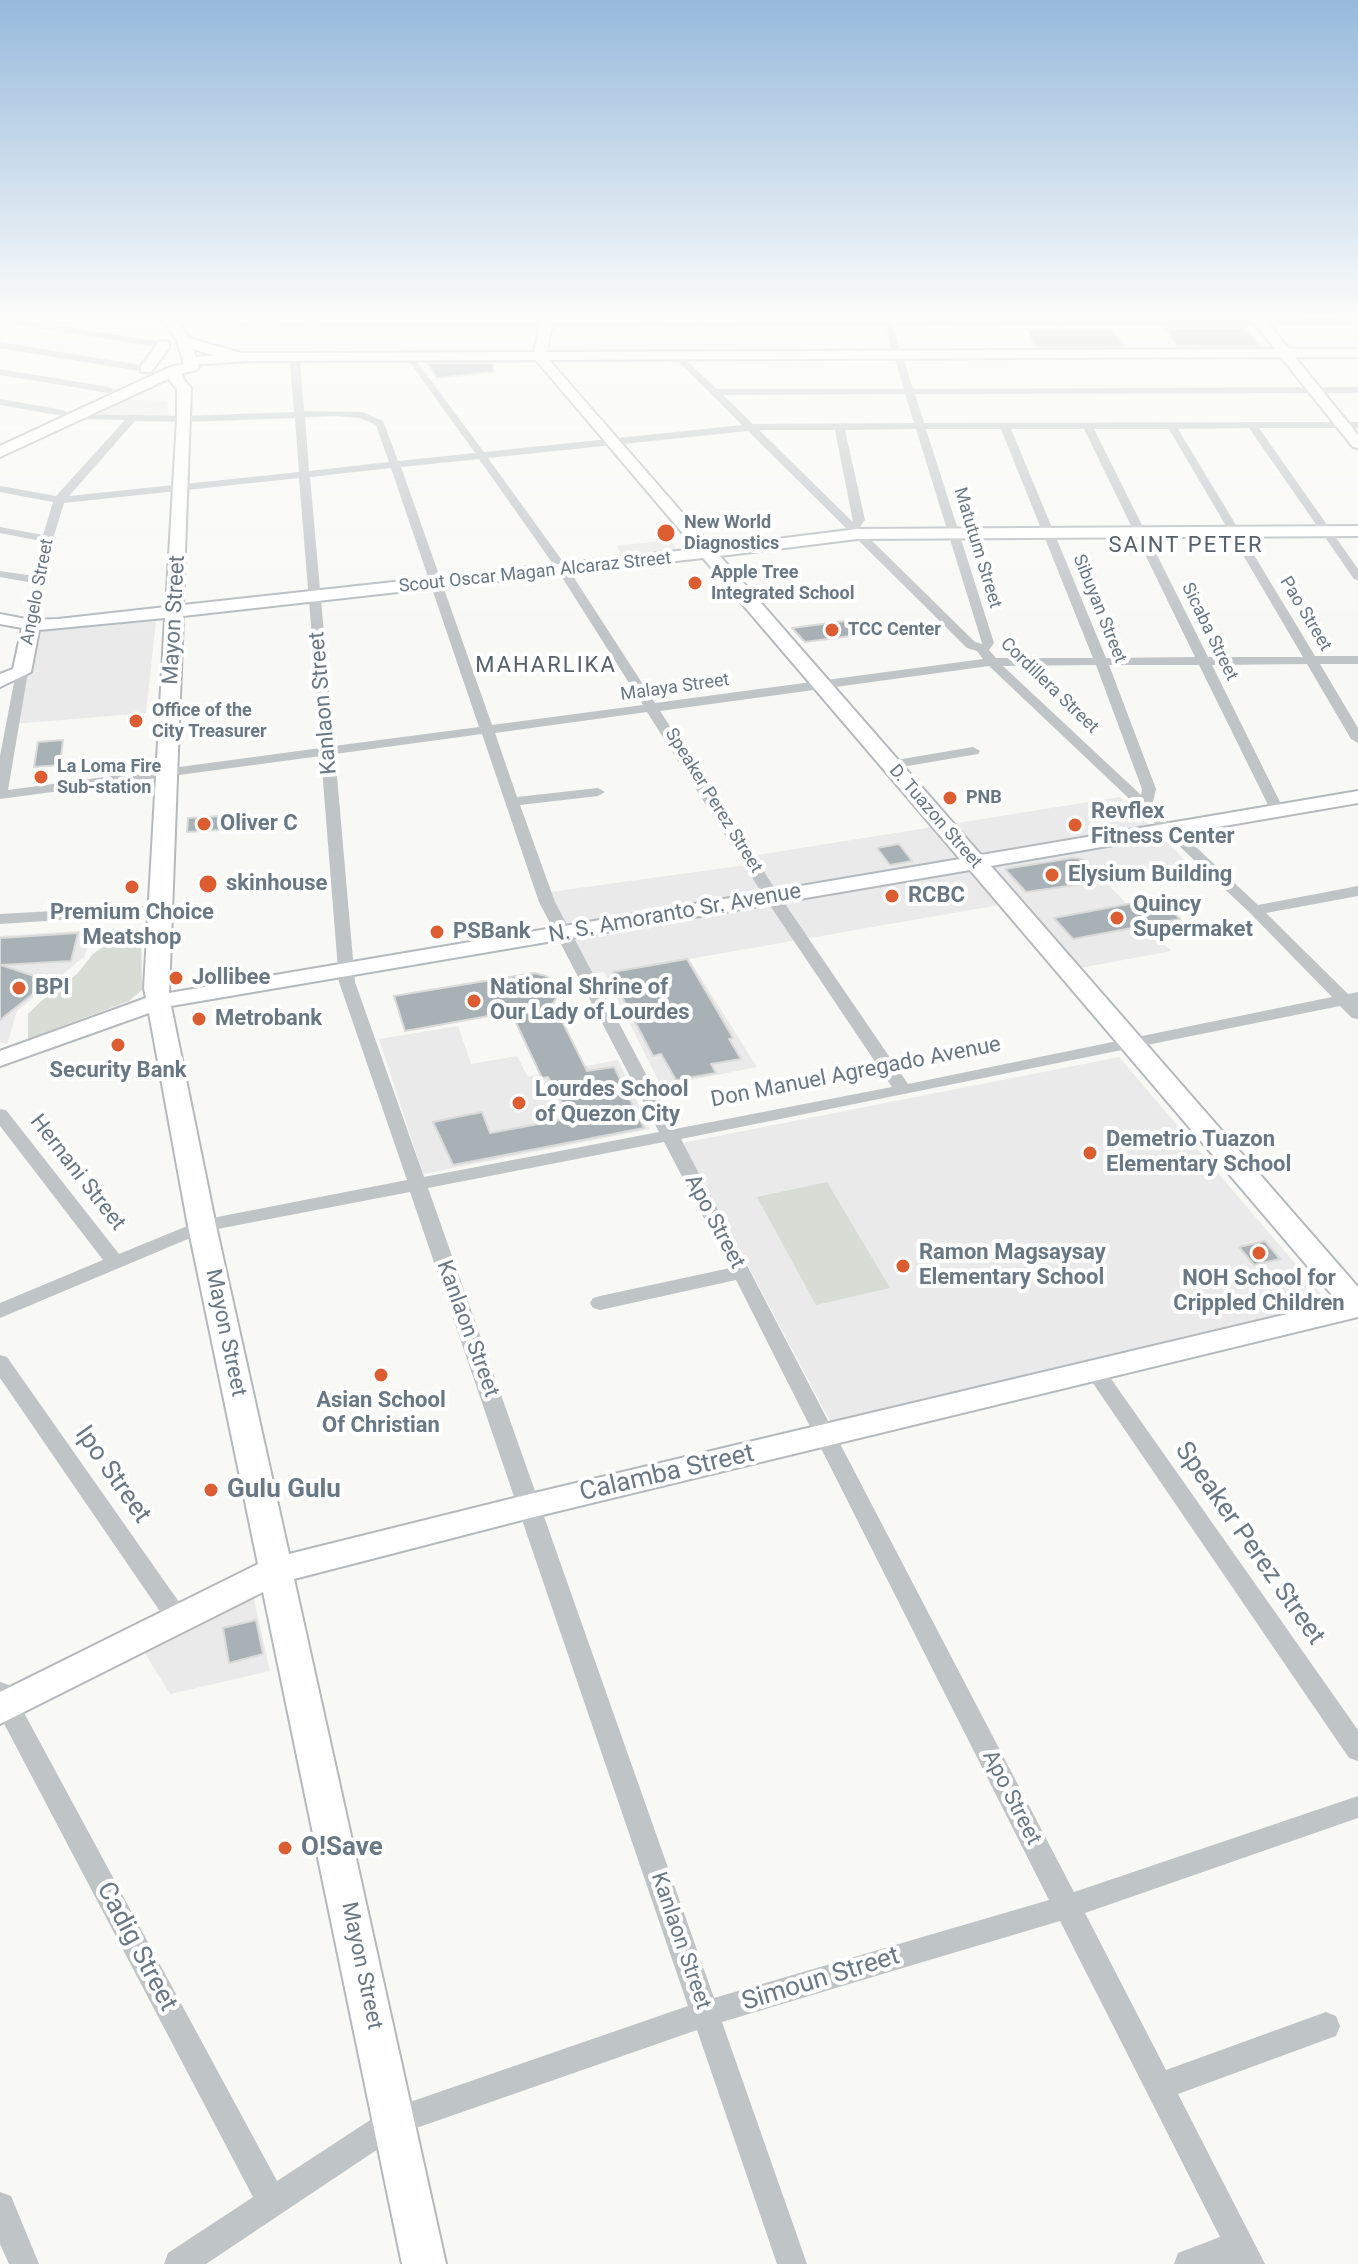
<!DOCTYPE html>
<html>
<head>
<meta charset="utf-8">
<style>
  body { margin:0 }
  canvas { display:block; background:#f8f8f5 }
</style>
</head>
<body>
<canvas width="1358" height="2264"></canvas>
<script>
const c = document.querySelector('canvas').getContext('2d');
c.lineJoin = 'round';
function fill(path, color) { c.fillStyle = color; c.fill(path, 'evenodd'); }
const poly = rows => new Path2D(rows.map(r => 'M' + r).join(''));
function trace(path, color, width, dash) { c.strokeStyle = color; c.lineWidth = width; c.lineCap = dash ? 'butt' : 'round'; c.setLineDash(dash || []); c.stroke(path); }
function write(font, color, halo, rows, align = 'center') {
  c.font = font + ' Roboto,sans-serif'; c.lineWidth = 8; c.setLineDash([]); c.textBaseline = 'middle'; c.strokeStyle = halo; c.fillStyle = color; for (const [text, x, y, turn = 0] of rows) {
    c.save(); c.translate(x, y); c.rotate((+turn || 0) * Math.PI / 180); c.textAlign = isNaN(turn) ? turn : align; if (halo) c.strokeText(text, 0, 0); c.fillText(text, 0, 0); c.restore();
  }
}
fill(poly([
  [126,399,167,401,169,417,91,414],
  [670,540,679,551,625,558,616,546],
  [156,621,146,713,13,724,37,631],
  [1120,797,1193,868,1107,883,1171,951,1080,968,1022,901,689,959,757,1067,661,1086,604,972,591,974,550,892,761,863,758,855],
  [94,930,84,957,17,1011,7,1044,0,1042,0,936],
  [458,1026,471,1064,517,1056,528,1077,618,1060,650,1129,423,1174,379,1039],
  [1119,1057,1328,1302,830,1421,683,1143],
  [252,1590,270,1671,170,1694,142,1648]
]), '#e9eae9');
fill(poly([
  [141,932,142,990,129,1001,28,1039,28,1014,41,1001,77,974,93,954,117,937],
  [827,1182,890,1288,816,1305,757,1197]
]), '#d7ddd5');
const building = poly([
  [1164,328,1245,328,1260,346,1177,346,1164,328],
  [1027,329,1113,329,1124,347,1036,347,1027,329],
  [427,363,493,363,493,372,437,378,427,363],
  [859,619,873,633,805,642,792,628,859,619],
  [63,740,60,765,34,767,38,742,63,740],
  [221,816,220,830,187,832,188,818,221,816],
  [899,844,912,861,890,865,877,848,899,844],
  [1072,858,1082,859,1103,881,1026,892,1005,869,1072,858],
  [1160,898,1180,919,1073,939,1054,918,1160,898],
  [78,933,71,961,1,965,49,981,0,1020,0,938,78,933],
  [687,959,733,1038,729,1039,741,1059,711,1064,716,1073,676,1080,661,1054,653,1056,621,995,625,994,613,972,687,959],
  [534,973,546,976,559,985,560,992,553,1003,587,1071,614,1067,644,1128,453,1165,433,1122,482,1112,490,1133,571,1118,548,1077,542,1078,511,1012,405,1031,394,996,534,973],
  [1265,1241,1280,1259,1254,1265,1239,1247,1265,1241],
  [256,1620,263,1654,229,1663,223,1628,256,1620]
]);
fill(building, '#a8b1b6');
trace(building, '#dadad8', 2);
const secondary = poly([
  [541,317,553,317,547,352,1275,349,1250,317,1263,317,1289,349,1358,349,1358,357,1295,357,1358,435,1358,448,1353,447,1281,357,549,360,712,547,857,529,1358,526,1358,536,857,539,720,556,981,855,1358,791,1358,803,991,866,1358,1287,1358,1317,530,1518,294,1579,446,2264,402,2264,263,1592,0,1724,0,1692,258,1564,188,1226,149,1013,0,1066,0,1051,146,998,144,988,165,618,39,630,31,672,0,687,0,674,13,669,22,628,0,624,0,614,31,620,58,619,166,607,177,419,177,389,170,381,168,370,175,366,180,367,184,380,191,388,183,605,696,549,536,360,248,361,191,365,184,361,191,357,248,353,534,352,541,317],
  [703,558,960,859,169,993,183,616,703,558],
  [970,870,1338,1302,530,1494,289,1554,216,1226,171,1006,970,870]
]);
const primary = poly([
  [161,317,175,317,189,338,255,357,248,361,222,358,193,349,199,367,197,370,179,374,0,457,0,446,170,367,184,364,177,341,161,317],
  [164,341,169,342,169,348,151,372,141,372,141,366,159,342,164,341]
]);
trace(secondary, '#b4b9be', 4);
trace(primary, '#b3b8bc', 4);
fill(poly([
  [0,317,164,342,168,345,164,348,0,322,0,317],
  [882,317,890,317,892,321,1358,319,1358,325,893,326,913,389,1358,387,1358,393,915,394,924,423,1358,422,1358,428,1259,428,1358,569,1358,580,1354,579,1249,428,1178,429,1315,656,1358,656,1358,664,1320,664,1358,728,1358,743,1351,739,1307,664,1212,665,1284,810,1282,813,1272,813,1199,665,1109,665,1156,789,1152,806,1258,905,1358,886,1358,896,1266,913,1348,994,1358,992,1358,1019,1352,1018,1340,1006,681,1139,1074,1892,1358,1796,1358,1818,1085,1913,1166,2070,1326,2012,1336,2016,1340,2026,1336,2036,1178,2094,1265,2264,1174,2264,1178,2253,1220,2237,1060,1921,722,2022,807,2264,777,2264,697,2030,402,2133,206,2264,164,2264,168,2253,253,2197,0,1716,0,1682,9,1685,277,2181,384,2111,688,2006,410,1192,207,1231,0,1318,0,1303,103,1260,0,1126,0,1109,6,1110,119,1254,202,1220,407,1180,339,982,321,756,0,799,0,756,16,672,22,668,28,672,8,790,321,748,299,478,64,503,53,539,37,625,31,629,25,625,33,583,0,577,0,571,34,576,41,541,0,533,0,527,43,535,53,502,0,492,0,486,56,496,125,420,79,419,76,418,76,414,184,416,294,412,290,362,295,359,300,362,304,411,362,412,383,421,398,461,475,453,406,357,411,354,484,452,742,425,675,358,678,353,717,389,904,389,885,326,172,328,175,323,883,321,882,317],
  [905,394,914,423,753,424,723,395,905,394],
  [334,416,360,418,376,425,389,462,309,471,305,417,334,416],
  [295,418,299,472,69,496,135,421,184,422,295,418],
  [916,429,982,643,982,644,975,642,859,528,865,520,845,430,916,429],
  [926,429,1001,429,1093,658,996,658,989,650,994,643,926,429],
  [1011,429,1084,429,1195,657,1106,658,1011,429],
  [1094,429,1169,429,1303,657,1208,657,1094,429],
  [759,430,835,430,853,522,759,430],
  [748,431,967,648,977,651,983,659,655,703,569,570,488,458,748,431],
  [479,459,558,571,643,705,492,725,401,467,479,459],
  [391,468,479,727,334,746,310,477,391,468],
  [1096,665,1142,789,1141,795,1003,666,1096,665],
  [989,666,1250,913,1332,997,908,1084,781,898,660,711,989,666],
  [647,712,765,898,892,1087,675,1129,555,902,520,805,598,796,605,792,598,788,517,797,495,733,647,712],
  [482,734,539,902,659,1132,424,1177,355,982,335,754,482,734],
  [664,1142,730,1268,600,1296,593,1298,590,1303,593,1308,600,1310,736,1280,1049,1900,714,1998,428,1188,664,1142],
  [0,342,146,366,151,369,146,372,0,348,0,342],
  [0,369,109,387,114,390,109,393,0,375,0,369],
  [0,399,63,410,68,413,63,416,0,405,0,399],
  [973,747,980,751,978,754,890,769,883,765,890,761,973,747],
  [160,905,168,910,165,913,0,924,0,914,160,905],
  [0,1355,7,1357,186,1612,190,1619,186,1626,178,1629,170,1626,0,1378,0,1355],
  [1095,1364,1102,1366,1358,1730,1358,1761,1349,1758,1088,1376,1085,1371,1088,1366,1095,1364],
  [0,2192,11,2196,39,2264,9,2264,0,2244,0,2192]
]), '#bfc4c7');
fill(secondary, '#fff');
fill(primary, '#fff');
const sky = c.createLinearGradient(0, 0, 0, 634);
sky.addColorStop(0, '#96badc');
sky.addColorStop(0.5, '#fcfcfa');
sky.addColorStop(1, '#fcfcfa00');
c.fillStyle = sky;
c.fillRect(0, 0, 1358, 634);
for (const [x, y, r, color] of [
  [666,533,10,"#dc5d31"],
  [695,583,8,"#dc5d31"],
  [832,630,8,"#dc5d31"],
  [136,721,8,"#dc5d31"],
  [41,777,8,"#dc5d31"],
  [950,798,8,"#dc5d31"],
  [204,824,8,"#dc5d31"],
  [1075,825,8,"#dc5d31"],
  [1052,875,8,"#dc5d31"],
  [208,884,10,"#dc5d31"],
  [132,887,8,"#dc5d31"],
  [892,896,8,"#dc5d31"],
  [1117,918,8,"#dc5d31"],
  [437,932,8,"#dc5d31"],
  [176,978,8,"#dc5d31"],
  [19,988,8,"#dc5d31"],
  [474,1001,8,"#dc5d31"],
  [199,1019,8,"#dc5d31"],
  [118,1045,8,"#dc5d31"],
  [519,1103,8,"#dc5d31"],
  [1090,1153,8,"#dc5d31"],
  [1259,1253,8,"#dc5d31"],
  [903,1266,8,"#dc5d31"],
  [381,1375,8,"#dc5d31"],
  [211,1490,8,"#dc5d31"],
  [285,1848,8,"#dc5d31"]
]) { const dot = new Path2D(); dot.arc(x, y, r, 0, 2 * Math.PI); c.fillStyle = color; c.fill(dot); trace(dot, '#fff', 3); }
write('bold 18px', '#687885', '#fff', [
  ["New World",684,523],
  ["Diagnostics",684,544],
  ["Apple Tree",711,573],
  ["Integrated School",711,594],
  ["TCC Center",848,630],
  ["Office of the",152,711],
  ["City Treasurer",152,732],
  ["La Loma Fire",57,767],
  ["Sub-station",57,788],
  ["PNB",966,798]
], 'left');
write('18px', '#687885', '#fff', [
  ["Matutum Street",977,548,73],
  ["Scout Oscar Magan Alcaraz Street",535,573,-6],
  ["Angelo Street",38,592,-79],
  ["Sibuyan Street",1099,609,68],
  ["Pao Street",1305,614,59],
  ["Sicaba Street",1209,632,64],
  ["Cordillera Street",1049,686,44],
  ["Malaya Street",675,688,-8],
  ["Speaker Perez Street",713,801,58],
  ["D. Tuazon Street",935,817,49]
]);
c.letterSpacing = '2px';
write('22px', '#56616b', '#fff', [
  ["SAINT PETER",1186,546],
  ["MAHARLIKA",546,666]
]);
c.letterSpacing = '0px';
write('22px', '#687885', '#fff', [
  ["Mayon Street",175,620,-87],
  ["Kanlaon Street",324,703,-95],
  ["N. S. Amoranto Sr. Avenue",675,914,-10],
  ["Don Manuel Agregado Avenue",856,1073,-11],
  ["Hernani Street",77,1173,52],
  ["Apo Street",714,1222,62],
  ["Kanlaon Street",467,1329,70],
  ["Mayon Street",225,1333,78],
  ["Apo Street",1011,1798,63],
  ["Kanlaon Street",680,1941,71],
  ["Mayon Street",361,1966,78]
]);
write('bold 22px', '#687885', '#fff', [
  ["Revflex",1091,812],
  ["Fitness Center",1091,837],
  ["Oliver C",220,824],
  ["Elysium Building",1068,875],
  ["skinhouse",226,884],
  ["RCBC",908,896],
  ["Quincy",1133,905],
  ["Supermaket",1133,930],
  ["Premium Choice",132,913,"center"],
  ["Meatshop",132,938,"center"],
  ["PSBank",453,932],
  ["Jollibee",192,978],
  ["BPI",35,988],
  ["National Shrine of",490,988],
  ["Our Lady of Lourdes",490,1013],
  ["Metrobank",215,1019],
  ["Security Bank",118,1071,"center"],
  ["Lourdes School",535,1090],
  ["of Quezon City",535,1115],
  ["Demetrio Tuazon",1106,1140],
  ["Elementary School",1106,1165],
  ["Ramon Magsaysay",919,1253],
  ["Elementary School",919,1278],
  ["NOH School for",1259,1279,"center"],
  ["Crippled Children",1259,1304,"center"],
  ["Asian School",381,1401,"center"],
  ["Of Christian",381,1426,"center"]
], 'left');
write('26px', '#687885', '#fff', [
  ["Calamba Street",667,1474,-13],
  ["Ipo Street",112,1475,55],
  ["Speaker Perez Street",1249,1544,55],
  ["Cadig Street",136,1947,62],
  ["Simoun Street",821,1980,-17]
]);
write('bold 26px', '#687885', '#fff', [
  ["Gulu Gulu",227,1490],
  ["O!Save",301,1848]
], 'left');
</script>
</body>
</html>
